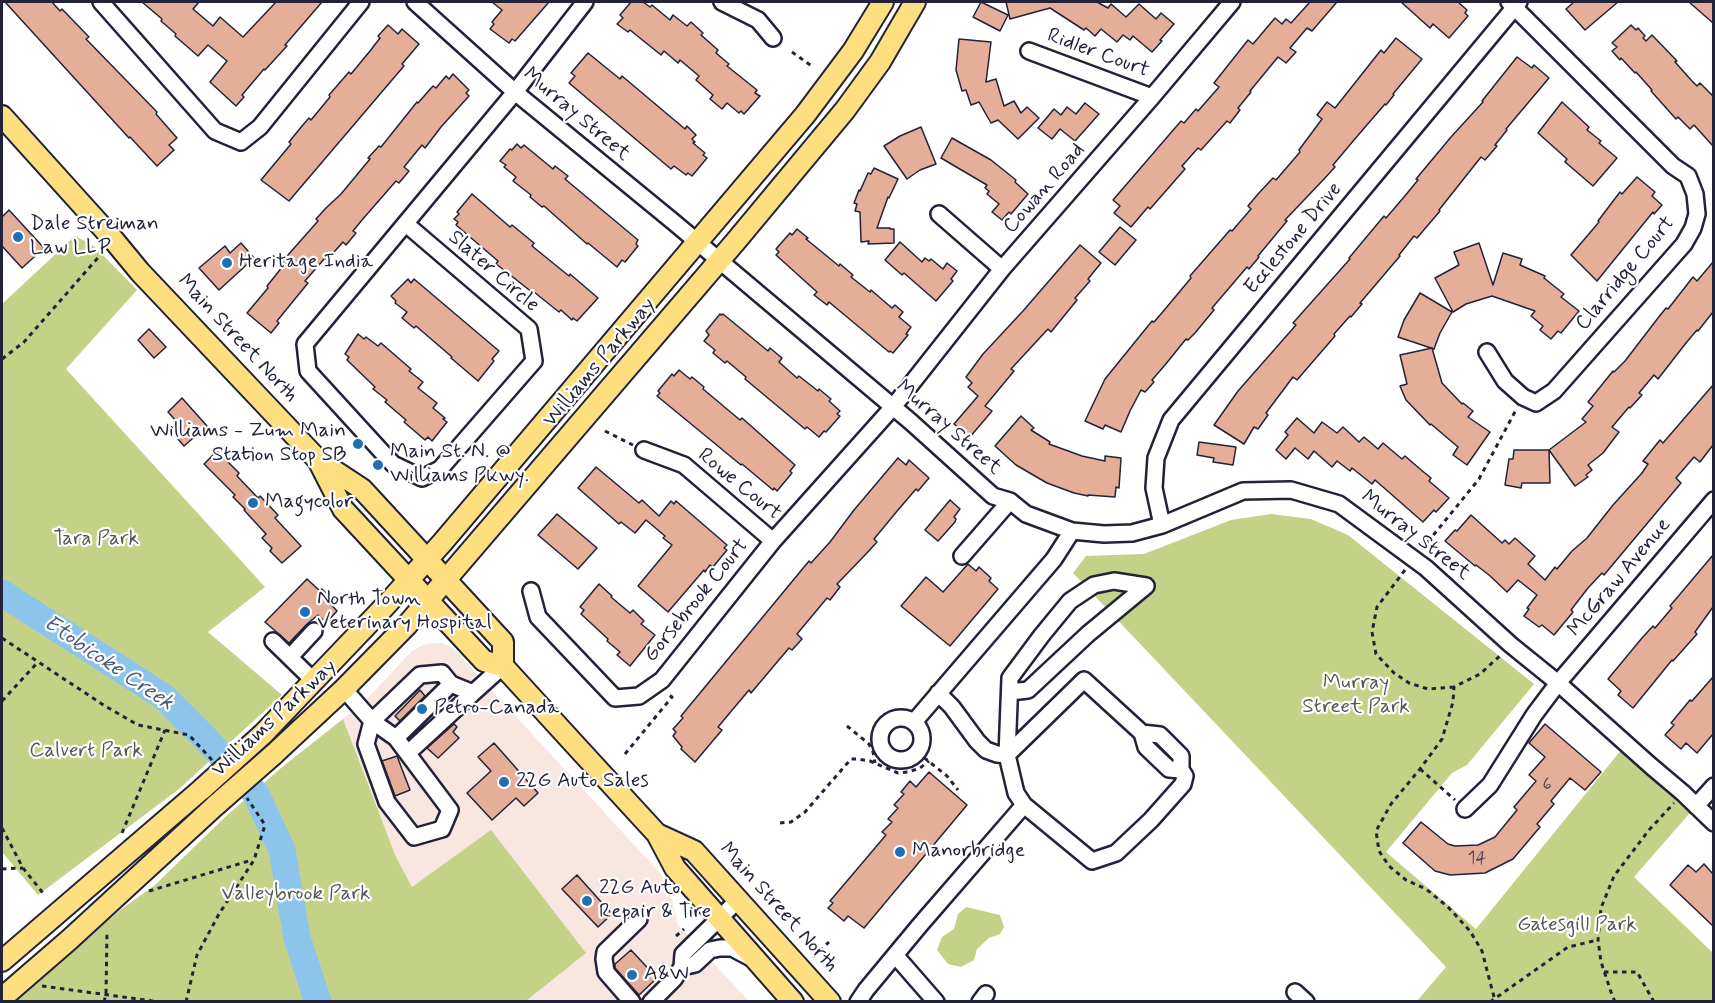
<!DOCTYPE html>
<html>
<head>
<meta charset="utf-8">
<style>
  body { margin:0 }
  #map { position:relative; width:1715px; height:1003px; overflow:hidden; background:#fff; font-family:Mynerve,sans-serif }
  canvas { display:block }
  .frame { position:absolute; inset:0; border:3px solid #22223b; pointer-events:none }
</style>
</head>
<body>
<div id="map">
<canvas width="1715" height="1003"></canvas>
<div class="frame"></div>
</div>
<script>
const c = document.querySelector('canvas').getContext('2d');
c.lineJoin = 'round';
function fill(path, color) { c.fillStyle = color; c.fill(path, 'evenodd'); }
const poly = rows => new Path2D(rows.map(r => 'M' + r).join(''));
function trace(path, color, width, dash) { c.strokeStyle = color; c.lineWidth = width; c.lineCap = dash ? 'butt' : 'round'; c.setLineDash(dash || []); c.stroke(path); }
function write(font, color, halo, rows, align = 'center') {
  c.font = font + ' Mynerve,sans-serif'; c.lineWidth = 4.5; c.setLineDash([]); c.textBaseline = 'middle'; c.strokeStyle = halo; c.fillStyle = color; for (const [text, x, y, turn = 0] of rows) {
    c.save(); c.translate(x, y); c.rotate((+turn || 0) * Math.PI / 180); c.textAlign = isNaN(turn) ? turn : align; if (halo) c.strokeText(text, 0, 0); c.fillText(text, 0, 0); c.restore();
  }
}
fill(poly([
  [434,643,441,643,453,648,661,874,669,888,678,925,749,1001,526,1001,586,953,412,887,396,857,343,719,364,702,412,651,423,645]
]), '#f7e7e0');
fill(poly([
  [75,236,89,243,95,247,137,290,66,369,265,587,208,632,282,695,179,789,38,895,2,852,2,304],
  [1271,514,1311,519,1348,535,1534,684,1467,765,1452,773,1386,852,1476,929,1626,744,1696,806,1634,877,1713,953,1713,1001,1417,1001,1446,967,1073,573,1086,556,1144,554,1231,520],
  [343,719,396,857,412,887,491,830,586,953,526,1001,13,1001,119,911,155,885,224,818,281,768],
  [966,907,1000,915,1004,927,1000,934,989,938,977,949,974,960,961,967,948,964,937,950,942,937,954,929,958,914]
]), '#c3d286');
trace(poly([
  [2,593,164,697,207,740,256,794,282,850,297,938,318,1002]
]), '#8dc4eb', 27);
const building = poly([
  [5,2,52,2,60,11,62,9,89,37,86,39,157,112,156,114,177,138,169,145,174,150,157,166,130,137,129,138,5,2],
  [142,2,199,2,193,9,213,26,220,17,243,37,276,2,322,2,285,45,287,46,265,70,264,69,242,95,244,97,236,106,210,82,227,61,208,45,198,56,175,36,176,34,161,21,162,19,142,2],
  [492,2,549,2,515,41,512,39,509,43,490,29,494,24,492,22,502,10,492,2],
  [631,2,643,2,650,7,652,5,670,20,673,15,687,26,691,22,703,33,701,35,718,50,716,53,729,64,727,66,757,90,755,93,760,96,744,114,741,111,739,113,727,103,722,109,710,99,713,95,696,80,699,76,680,60,678,63,664,51,661,55,630,30,628,32,617,24,623,18,620,15,631,2],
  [981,2,1008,15,1000,31,973,17,981,2],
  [1006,2,1097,2,1108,8,1111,4,1126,17,1139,4,1156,19,1161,13,1174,24,1160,40,1162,41,1152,52,1133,36,1130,40,1123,35,1117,42,1101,29,1095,36,1086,28,1084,30,1050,8,1010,19,1006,2],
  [1310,2,1337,2,1312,31,1307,28,1290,48,1296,52,1286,63,1278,57,1250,91,1251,92,1238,108,1240,110,1230,123,1227,121,1201,150,1198,148,1182,166,1185,169,1150,209,1148,207,1131,227,1114,213,1120,206,1113,200,1181,121,1184,123,1196,109,1198,111,1219,87,1214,83,1248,40,1253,44,1275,18,1282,24,1286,19,1291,23,1310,2],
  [1401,2,1458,2,1467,10,1465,13,1468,16,1449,38,1433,24,1430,28,1401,2],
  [1574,2,1618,2,1585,30,1566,9,1574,2],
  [1689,2,1713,2,1713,23,1689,2],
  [388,25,398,34,402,29,419,44,402,64,404,66,392,80,289,201,261,180,291,144,289,142,302,126,309,118,311,120,330,97,329,95,349,72,351,74,370,51,380,38,378,36,388,25],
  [1631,25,1636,30,1638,28,1645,36,1643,38,1646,41,1652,35,1677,61,1675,62,1692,81,1697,86,1700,83,1713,96,1713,146,1694,125,1690,129,1678,117,1676,119,1651,91,1652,90,1636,72,1635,73,1621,58,1620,60,1612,51,1617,47,1612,43,1631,25],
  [1396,38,1422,59,1393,94,1394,95,1386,105,1385,104,1354,140,1333,165,1335,167,1325,178,1285,220,1287,221,1258,256,1259,257,1249,269,1247,267,1212,308,1214,310,1195,333,1188,340,1186,339,1165,365,1152,380,1154,382,1145,392,1141,390,1130,411,1121,432,1105,425,1103,429,1085,421,1105,379,1152,321,1154,322,1166,308,1191,278,1190,276,1230,230,1232,231,1251,209,1248,206,1258,194,1273,178,1276,180,1300,152,1299,150,1322,119,1317,115,1327,102,1335,108,1381,50,1384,53,1396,38],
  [959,39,991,42,986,82,996,79,1004,106,1014,101,1021,113,1027,107,1039,118,1018,139,998,120,991,123,979,102,971,105,966,90,962,91,956,70,959,39],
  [588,53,620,79,622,76,685,129,687,126,696,135,692,139,695,142,693,143,705,153,703,155,707,158,692,176,688,173,686,175,674,166,671,169,569,83,575,76,571,73,588,53],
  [1517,57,1532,68,1534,65,1549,78,1506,129,1507,130,1495,145,1497,146,1485,160,1481,157,1439,210,1440,211,1417,238,1414,236,1399,255,1400,256,1360,303,1362,304,1351,317,1350,316,1334,334,1335,336,1297,380,1293,377,1266,413,1268,415,1258,429,1254,427,1244,444,1214,425,1238,391,1296,325,1293,323,1350,259,1349,258,1384,216,1386,218,1404,197,1418,180,1416,179,1451,137,1483,102,1482,101,1517,57],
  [453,74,469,90,466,93,469,96,441,127,425,148,422,145,404,167,409,171,399,183,396,181,362,220,353,231,356,233,346,245,343,242,327,260,325,258,305,281,308,283,277,321,279,323,271,333,247,313,268,288,267,286,283,266,280,264,318,221,316,219,326,208,341,194,370,159,368,158,379,146,381,147,417,102,418,103,433,86,436,88,446,76,449,79,453,74],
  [1562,102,1589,127,1587,130,1601,141,1599,143,1617,158,1593,186,1565,162,1567,159,1538,133,1562,102],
  [1085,103,1099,114,1075,141,1060,129,1052,139,1038,128,1054,109,1061,115,1067,107,1076,114,1085,103],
  [921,127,936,164,920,170,907,179,884,146,900,136,921,127],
  [952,138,991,160,1016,180,1015,182,1028,194,1011,214,1009,212,1002,220,992,212,999,204,987,194,989,191,985,188,987,185,941,158,952,138],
  [517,144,521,148,524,145,553,169,555,166,568,176,565,179,638,240,636,244,638,246,625,262,622,260,617,267,588,243,587,244,544,206,542,207,530,197,531,195,513,181,516,177,504,167,506,165,500,161,510,149,512,150,517,144],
  [874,168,898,179,889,198,888,197,877,228,890,228,890,229,894,229,894,243,868,244,869,241,861,242,860,212,855,211,857,204,854,203,859,190,860,191,868,173,871,174,874,168],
  [1637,177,1655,192,1652,196,1662,205,1654,214,1653,212,1597,281,1571,255,1599,222,1598,221,1620,192,1622,194,1637,177],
  [472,194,510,227,512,225,534,243,532,246,569,276,570,274,598,298,577,321,573,318,572,320,561,310,559,312,534,292,533,293,509,274,496,264,498,261,456,225,458,222,454,219,459,214,457,212,472,194],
  [9,210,44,248,22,268,2,246,2,217,9,210],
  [1120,227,1136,240,1115,265,1099,252,1120,227],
  [797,229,808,238,806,239,839,266,840,264,853,275,851,277,870,292,871,290,892,308,895,305,903,312,899,317,911,327,906,334,908,335,893,353,890,351,889,352,829,302,827,305,814,295,817,292,776,255,779,252,776,249,790,233,792,235,797,229],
  [900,242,922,262,925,258,929,261,931,259,943,269,947,263,957,271,951,279,953,281,936,301,904,273,902,275,885,260,900,242],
  [241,243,254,258,219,290,199,268,225,246,230,253,241,243],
  [1479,243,1493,285,1503,253,1522,259,1520,265,1545,276,1544,278,1564,294,1561,297,1579,311,1561,333,1558,331,1551,339,1540,330,1543,326,1531,316,1535,311,1492,296,1466,304,1453,312,1435,278,1459,265,1454,252,1479,243],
  [1080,245,1101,263,1088,279,1090,281,1075,298,1077,300,1051,332,1048,329,1011,369,1014,371,985,406,992,411,970,437,954,424,978,396,968,387,972,383,966,377,983,354,1023,311,1080,245],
  [1713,262,1713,312,1698,331,1697,330,1686,343,1658,379,1654,375,1639,393,1642,395,1630,408,1629,407,1612,427,1619,432,1603,453,1588,465,1592,470,1586,475,1588,477,1575,486,1549,450,1586,422,1582,419,1593,406,1588,402,1613,371,1614,372,1625,361,1658,318,1666,308,1668,309,1693,277,1697,281,1713,262],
  [408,279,411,283,414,279,499,351,492,359,494,361,478,381,451,358,452,357,416,326,414,328,402,318,407,312,395,303,396,301,391,296,408,279],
  [1420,293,1452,312,1440,333,1434,349,1398,337,1404,320,1420,293],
  [720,314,721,315,723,314,768,351,770,348,782,358,779,362,797,378,799,376,818,391,819,389,831,399,829,401,840,411,837,414,840,416,826,432,824,431,819,437,807,427,805,429,745,379,746,377,727,361,725,363,713,353,715,350,704,341,709,335,706,331,720,314],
  [149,329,166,347,154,358,138,340,149,329],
  [358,334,364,339,366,337,378,346,381,343,411,369,409,371,423,382,418,388,437,403,433,408,445,418,443,419,447,422,432,441,428,437,425,440,404,422,406,420,385,402,387,400,373,389,375,387,347,360,349,357,345,354,358,334],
  [1432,348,1442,383,1462,404,1463,403,1473,411,1468,417,1490,432,1467,465,1453,455,1458,447,1431,424,1430,425,1406,400,1400,386,1407,384,1400,355,1432,348],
  [679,370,690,379,692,377,704,387,703,389,715,399,740,420,742,418,795,465,790,471,792,473,777,491,774,488,773,490,742,464,741,465,657,396,660,393,658,391,672,374,674,376,679,370],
  [1713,385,1713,445,1700,462,1694,457,1676,478,1681,483,1604,575,1602,573,1588,588,1571,610,1573,612,1554,635,1542,625,1539,627,1524,616,1529,609,1527,608,1537,595,1518,580,1507,592,1489,575,1476,565,1475,566,1445,541,1455,530,1457,531,1471,515,1502,543,1505,540,1509,544,1515,538,1524,546,1535,556,1528,564,1545,580,1555,567,1557,569,1572,551,1587,538,1613,505,1642,473,1648,464,1643,461,1660,440,1663,443,1713,385],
  [182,398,207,426,184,446,169,429,177,422,168,412,182,398],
  [1021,416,1034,428,1031,430,1050,442,1049,444,1082,456,1105,461,1105,456,1121,458,1119,488,1116,487,1115,497,1088,495,1088,496,1074,493,1047,483,1016,465,995,446,1021,416],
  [1297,418,1314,433,1322,422,1337,433,1343,427,1359,442,1364,437,1378,449,1383,443,1402,459,1405,456,1420,469,1431,478,1429,481,1449,498,1436,512,1434,510,1423,522,1375,480,1372,484,1352,468,1350,471,1337,461,1332,467,1314,451,1308,459,1295,448,1286,459,1276,450,1288,435,1285,432,1297,418],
  [1199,442,1236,447,1233,465,1213,462,1214,458,1197,455,1199,442],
  [1514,450,1549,450,1550,483,1522,483,1521,488,1505,485,1509,459,1513,459,1514,450],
  [217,451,239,473,237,476,258,498,260,496,278,515,275,518,301,546,282,563,270,551,272,548,262,538,266,534,244,510,245,509,233,497,235,495,204,464,217,451],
  [898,458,906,465,909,460,929,478,918,491,916,489,898,510,874,539,877,542,866,554,837,584,840,587,830,600,827,598,797,634,802,639,792,650,789,648,751,693,749,690,718,727,722,730,695,762,681,749,682,747,673,736,676,732,673,729,683,718,681,716,809,561,811,563,830,542,854,510,898,458],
  [596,467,639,503,642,500,659,516,671,501,674,504,676,501,727,545,724,548,727,550,713,567,710,565,705,572,704,570,668,612,638,586,672,545,663,538,665,536,646,520,635,533,621,522,619,524,578,488,596,467],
  [950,500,960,509,954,517,956,519,955,522,938,541,925,530,950,500],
  [557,514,597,548,578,569,538,535,557,514],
  [1713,555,1713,607,1695,632,1697,634,1673,661,1672,660,1633,708,1618,695,1621,691,1608,679,1642,638,1653,626,1655,628,1672,608,1670,606,1713,555],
  [968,564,976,571,979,567,991,578,989,581,998,589,950,646,901,606,926,577,943,592,968,564],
  [307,579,320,591,322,589,330,597,328,601,337,611,326,623,318,615,307,624,289,643,265,622,307,579],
  [599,584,612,596,611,597,630,613,633,610,644,621,641,624,655,635,630,666,617,655,620,652,607,641,608,639,581,614,584,610,580,607,599,584],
  [1713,677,1713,734,1697,753,1686,743,1681,749,1665,735,1674,725,1671,723,1690,700,1692,701,1713,677],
  [420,690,425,696,400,721,395,716,420,690],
  [454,724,457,727,453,732,459,738,438,758,427,748,454,724],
  [1545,724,1601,772,1585,790,1570,778,1551,801,1554,804,1537,824,1540,827,1513,859,1485,873,1450,875,1435,871,1403,843,1421,822,1448,844,1455,846,1478,845,1495,837,1517,810,1514,807,1536,781,1529,775,1545,757,1529,743,1545,724],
  [494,743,538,793,524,806,516,798,492,820,467,793,491,771,478,757,494,743],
  [397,756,410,790,395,796,382,761,397,756],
  [929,772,967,805,864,928,848,916,844,921,828,908,833,903,830,901,886,835,882,832,892,822,888,819,898,808,894,805,904,794,901,792,910,781,916,787,929,772],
  [1704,864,1713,874,1713,926,1670,885,1688,865,1696,872,1704,864],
  [577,875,612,914,598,927,562,889,577,875],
  [631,950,657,978,639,995,615,968,615,964,631,950]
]);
fill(building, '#e4ae99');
trace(building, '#22223b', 1.5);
const minor = poly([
  [101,2,215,131,241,142,260,127,361,2],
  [415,2,515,92,676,224,911,422,993,496,1010,501,1026,514,1072,531,1104,534,1132,533,1162,525,1243,491,1291,490,1339,504,1426,568,1511,645,1558,683,1651,766,1683,793,1714,823],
  [722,2,758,20,773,38],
  [1029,51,1152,97],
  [939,214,1002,269],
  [406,224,529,329,534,361,440,469,422,478,393,464,308,371,305,344,515,92,585,2],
  [1487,352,1505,381,1523,397,1536,403,1554,391,1684,244,1693,228,1697,214,1695,194,1688,176,1673,166,1509,2],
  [644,450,684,465,773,541],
  [1162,525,1154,488,1156,458,1171,420,1519,2],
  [962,556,1010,501],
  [531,591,538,617,615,698,639,696,662,680,773,541,893,407,1002,269,1152,97,1232,2],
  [273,641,314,681],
  [290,657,314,631],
  [344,689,372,721,420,675,442,673,451,684,473,693,503,666],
  [1010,692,1028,690,1088,634,1146,586],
  [938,693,952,707,977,741,986,750,997,754,1007,755,1084,680,1142,733,1160,735,1181,756,1181,770,1185,776,1183,784,1151,820,1116,853,1092,861,1024,805,1016,793,1007,755,1010,678,1042,635,1070,601,1094,585,1114,581,1146,586],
  '880 739a21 21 0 1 1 42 0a21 21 0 1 1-42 0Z',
  [372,721,396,738,450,810,442,829,414,837,387,802,366,744,372,721],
  [914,722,1054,559,1072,531],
  [1142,733,1146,747,1169,769,1181,770],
  [396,738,451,684],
  [408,753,473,693],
  [1696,806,1714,786],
  [1465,809,1490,785,1534,715,1558,683,1714,500],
  [895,955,936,1002],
  [682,967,695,964,710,950,720,948,732,948,751,958],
  [1295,992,1306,1002],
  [632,1002,606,972,604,959,605,952,639,919],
  [651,1002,674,979,682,967,683,954,738,900],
  [858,1002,866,990,920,925,1024,805],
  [980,1002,986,994]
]);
const major = poly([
  [2,116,112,238,140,272,318,460,362,489,503,642,503,666],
  [319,462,343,509,484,661,503,666,578,748,657,834,675,868,793,1002],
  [263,734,387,604,442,543,805,115,853,51,883,2],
  [273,755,344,689,407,625,736,241,845,110,880,62,915,2],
  [657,834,694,851,830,1002],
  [2,961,202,789],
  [2,998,69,940,216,805]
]);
trace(minor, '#22223b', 20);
trace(major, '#22223b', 24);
trace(poly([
  [792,52,813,67],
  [2,359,24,342,103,252],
  [605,431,633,445],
  [1422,549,1479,479,1517,408],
  [1405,570,1377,607,1372,632,1376,654,1394,673,1409,683,1428,689,1454,687],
  [2,638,105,706,138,725,189,735,212,760],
  [2,701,38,662],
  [847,726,869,744,873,752,875,763],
  [917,752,947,776,958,790],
  [625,754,672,697,667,694],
  [1420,769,1455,800],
  [780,823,791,822,805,812,851,759,858,759,870,761,898,773,908,772,920,768,929,761],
  [2,828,23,868,43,893],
  [122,833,165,730],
  [2,869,23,868],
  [149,891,252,860],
  [676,936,684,929],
  [813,957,829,942],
  [1604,972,1637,972,1654,1002],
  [42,986,160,1002],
  [1494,997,1482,951,1470,931,1448,907,1426,889,1406,880,1389,866,1379,851,1376,831,1391,804,1420,769,1442,739,1453,702,1454,687,1480,674,1501,655],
  [104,1002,106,994,107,932],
  [186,1002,197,955,219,914,254,860,265,825,247,798],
  [1490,1002,1568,947,1598,940],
  [1615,1002,1611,992,1601,962,1598,940,1601,908,1614,876,1649,830,1674,803]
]), '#22223b', 3, [4.5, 4.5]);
trace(minor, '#fff', 15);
trace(major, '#fedf80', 20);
const majorBridge = poly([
  [202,789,263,734],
  [216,805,273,755]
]);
trace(majorBridge, '#22223b', 24, []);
trace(majorBridge, '#fedf80', 20);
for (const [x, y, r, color] of [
  [18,237,6,"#1f6fb2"],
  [227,263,6,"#1f6fb2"],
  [358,444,6,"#1f6fb2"],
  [378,465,6,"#1f6fb2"],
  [253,503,6,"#1f6fb2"],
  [305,612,6,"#1f6fb2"],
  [422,709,6,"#1f6fb2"],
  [504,782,6,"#1f6fb2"],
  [900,852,6,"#1f6fb2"],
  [587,901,6,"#1f6fb2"],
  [632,975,6,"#1f6fb2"]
]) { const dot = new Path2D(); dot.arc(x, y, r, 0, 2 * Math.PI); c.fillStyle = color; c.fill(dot); trace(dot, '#fff', 2); }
write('18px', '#524552', null, [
  ["6",1547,785],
  ["14",1477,859]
]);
write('21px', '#22223b', '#fff', [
  ["Ridler Court",1098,54,20],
  ["Murray Street",576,115,40],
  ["Cowan Road",1045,189,-49],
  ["Ecclestone Drive",1294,239,-50],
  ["Slater Circle",493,272,41],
  ["Clarridge Court",1626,274,-50],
  ["Main Street North",237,339,47],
  ["Williams Parkway",600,363,-50],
  ["Murray Street",948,428,41],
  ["Rowe Court",739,485,39],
  ["Murray Street",1415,536,38],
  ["McGraw Avenue",1620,578,-50],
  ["Gorsebrook Court",697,601,-51],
  ["Williams Parkway",275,719,-43],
  ["Main Street North",778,908,48]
]);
write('21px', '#22223b', '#fff', [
  ["Dale Streiman",30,225],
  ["Law LLP",30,249],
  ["Heritage India",239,263],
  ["Williams - Zum Main",346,432,"right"],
  ["Station Stop SB",346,456,"right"],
  ["Main St. N. @",390,453],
  ["Williams Pkwy.",390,477],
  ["Magycolor",265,503],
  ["North Town",317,600],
  ["Veterinary Hospital",317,624],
  ["Petro-Canada",434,709],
  ["22G Auto Sales",516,782],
  ["Manorbridge",912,852],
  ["22G Auto",599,889],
  ["Repair & Tire",599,913],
  ["A&W",644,975]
], 'left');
write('21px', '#525752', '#fff', [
  ["Tara Park",96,540],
  ["Murray",1356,684],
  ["Street Park",1356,708],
  ["Calvert Park",86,752],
  ["Valleybrook Park",296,895],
  ["Gatesgill Park",1577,926]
]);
write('italic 22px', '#475b79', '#fff', [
  ["Etobicoke Creek",108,664,34]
]);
</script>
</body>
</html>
